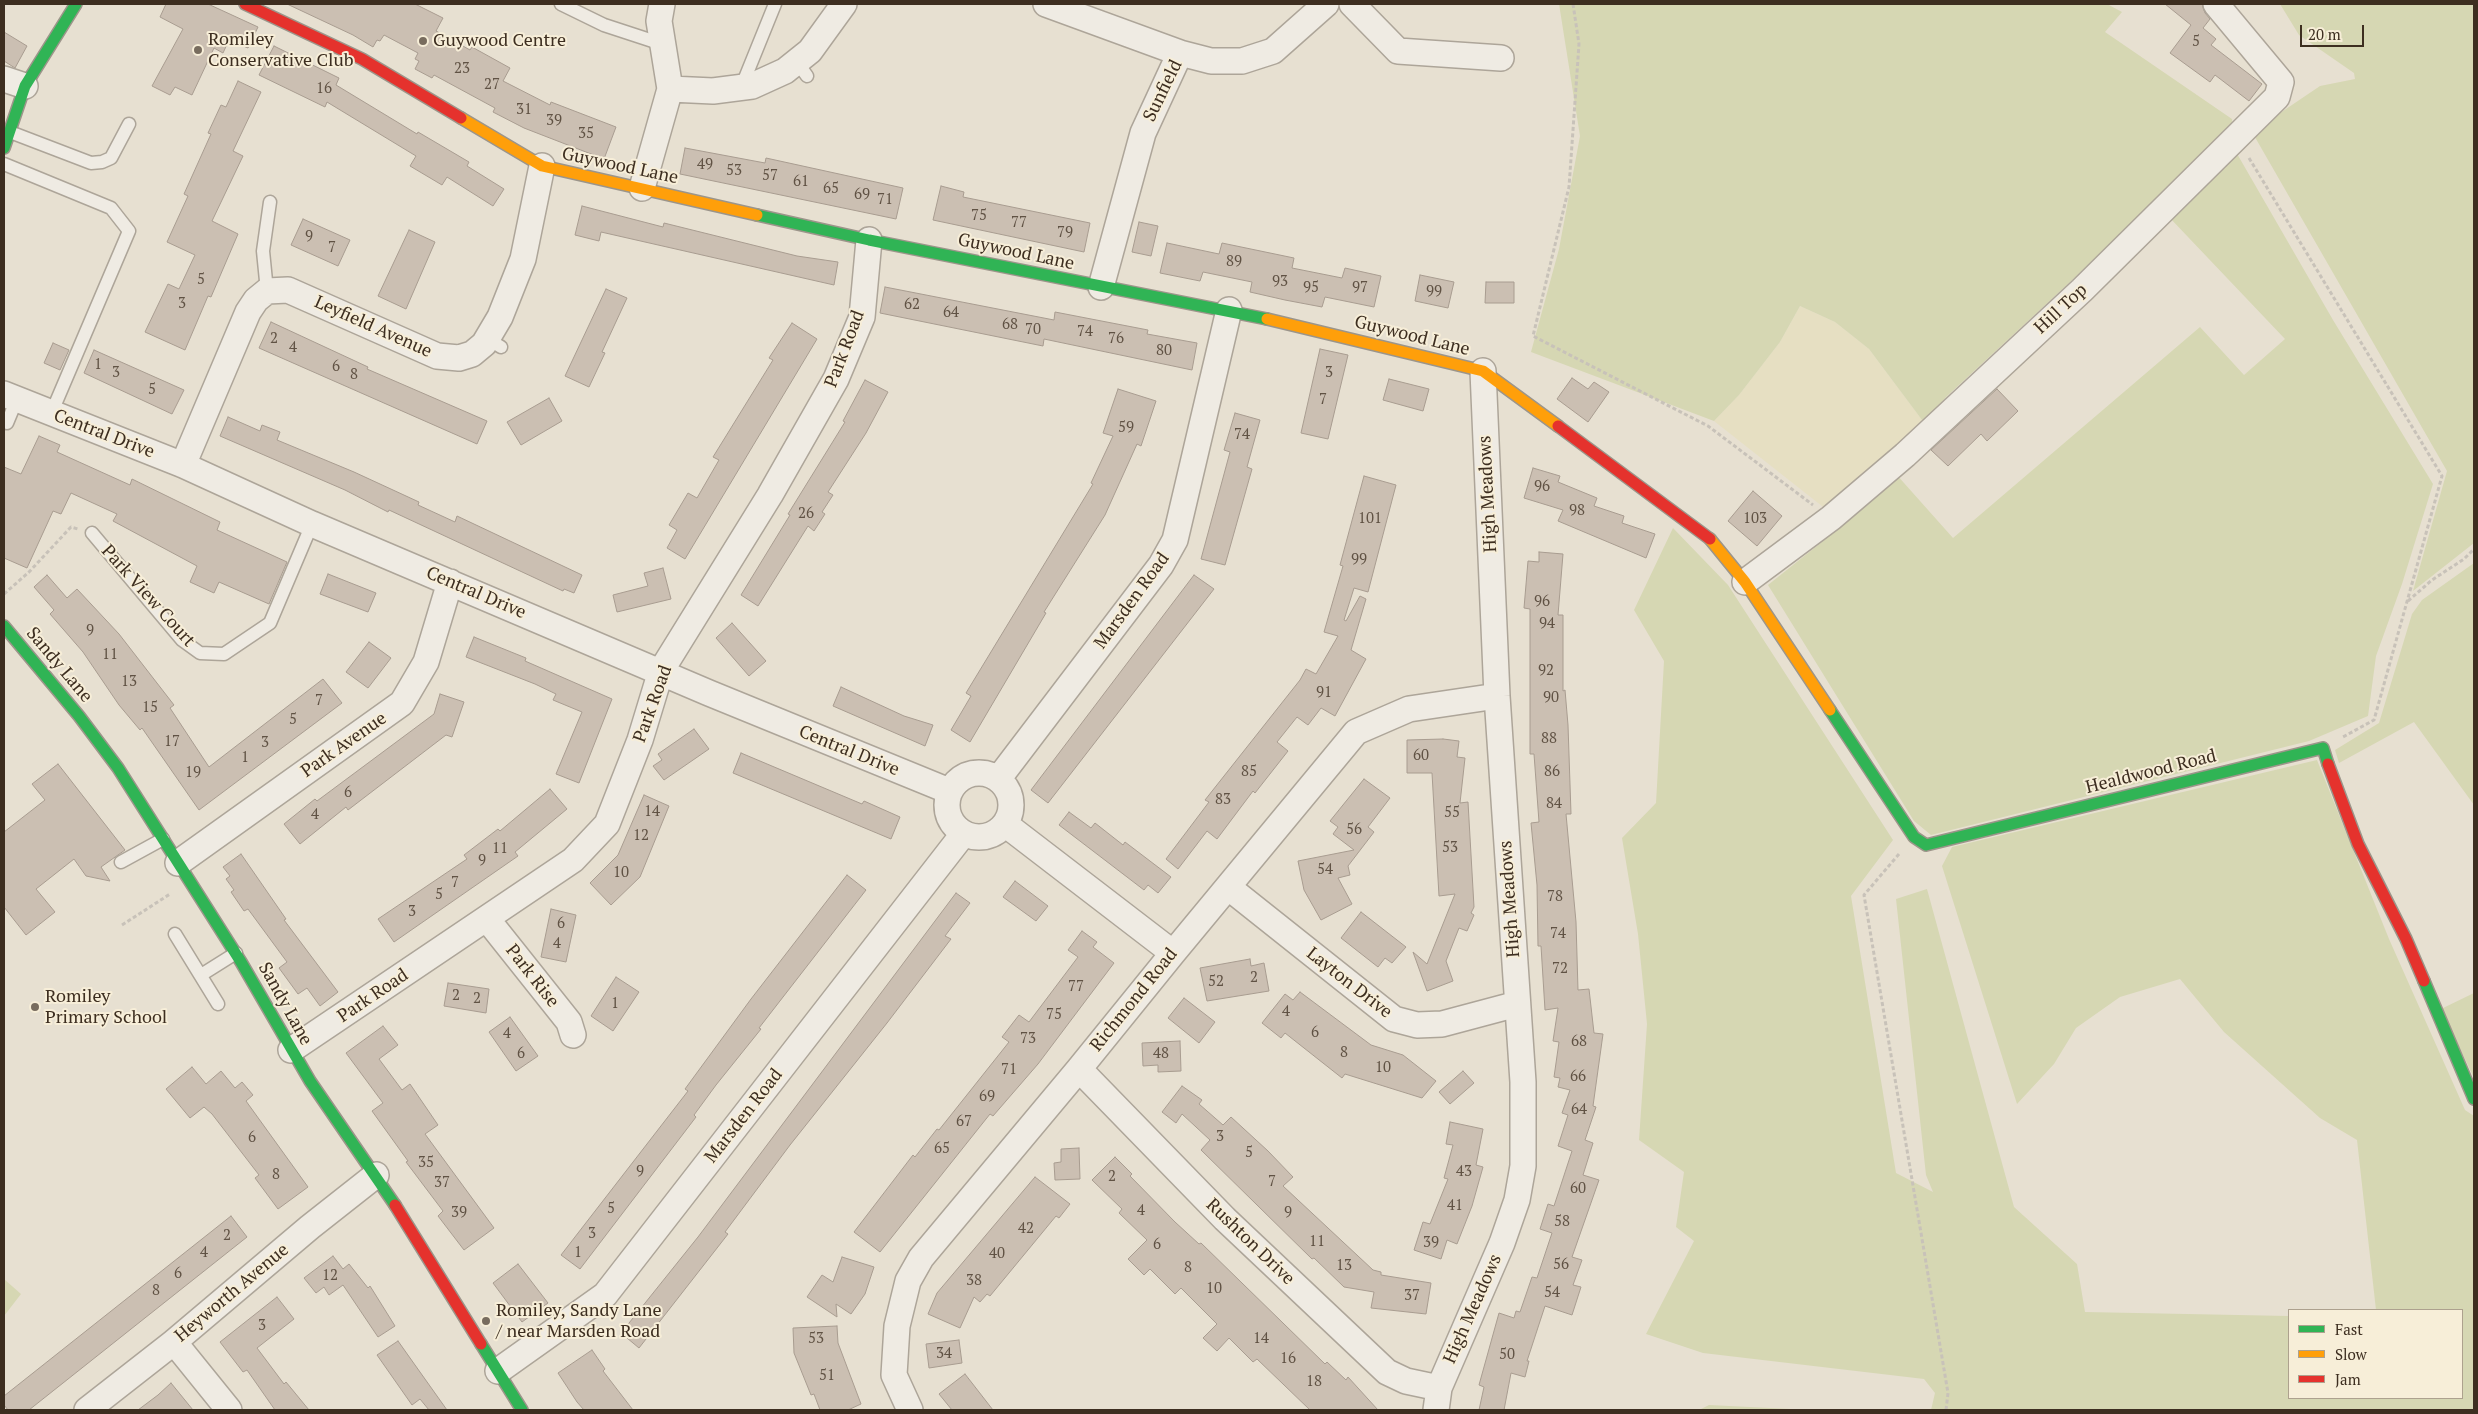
<!DOCTYPE html>
<html>
<head>
<meta charset="utf-8">
<style>
  body { margin:0 }
  #map { position:relative; width:2478px; height:1414px; overflow:hidden; background:#e7e0d1; font-family:"PT Serif",serif }
  canvas { display:block }
  .frame { position:absolute; inset:0; border:5px solid #3d2e20; pointer-events:none }
  .legend { position:absolute; left:2288px; top:1309px; width:175px; height:90px; box-sizing:border-box; background:#f7eed8; border:1px solid #ada18e; margin:0; padding:6px 9px; list-style:none; font-size:15px; color:#3d2e20 }
  .legend li { display:flex; align-items:center; gap:10px; height:25px }
  .legend b { width:25px; border:1px solid #ada18e }
  .scale { position:absolute; left:2300px; top:25px; width:64px; height:22px; box-sizing:border-box; border:2px solid #3d2e20; border-top:0; padding-left:6px; font-size:15px; line-height:18px; white-space:nowrap; color:#3d2e20; -webkit-text-stroke:4px #f7eed8; paint-order:stroke }
</style>
</head>
<body>
<div id="map">
<canvas width="2478" height="1414"></canvas>
<div class="frame"></div>
<ul class="legend">
<li><b style="height:6px;background:#30b455"></b>Fast</li>
<li><b style="height:6px;background:#ff9f0a"></b>Slow</li>
<li><b style="height:6px;background:#e5322d"></b>Jam</li>
</ul>
<div class="scale">20 m</div>
</div>
<script>
const c = document.querySelector('canvas').getContext('2d');
c.lineJoin = 'round';
function fill(path, color) { c.fillStyle = color; c.fill(path, 'evenodd'); }
const poly = rows => new Path2D(rows.map(r => 'M' + r).join(''));
function trace(path, color, width, dash) { c.strokeStyle = color; c.lineWidth = width; c.lineCap = dash ? 'butt' : 'round'; c.setLineDash(dash || []); c.stroke(path); }
function write(font, color, halo, rows, align = 'center') {
  c.font = font + ' "PT Serif",serif'; c.lineWidth = 4; c.setLineDash([]); c.textBaseline = 'middle'; c.strokeStyle = halo; c.fillStyle = color; for (const [text, x, y, turn = 0] of rows) {
    c.save(); c.translate(x, y); c.rotate((+turn || 0) * Math.PI / 180); c.textAlign = isNaN(turn) ? turn : align; if (halo) c.strokeText(text, 0, 0); c.fillText(text, 0, 0); c.restore();
  }
}
fill(poly([
  [1800,306,1835,322,1869,349,1925,424,1827,510,1714,421,1739,395,1780,342]
]), '#e6dfc2');
fill(poly([
  [1559,4,2107,4,2122,12,2105,32,2232,119,2233,131,1946,397,1925,424,1869,349,1835,322,1800,306,1780,342,1739,395,1714,421,1531,352,1559,249,1580,136],
  [2280,4,2474,4,2474,543,2413,591,2447,471,2252,132,2320,86,2355,79,2354,73,2299,35],
  [2236,152,2333,320,2433,484,2402,584,2376,656,2368,716,2309,741,1931,835,1914,821,1768,585,1843,525,1896,474,1953,538,2200,327,2244,375,2285,339,2169,217],
  [1673,528,1728,585,1893,840,1851,896,1896,1173,1933,1192,1926,1175,1896,899,1927,889,2014,1207,2077,1264,2085,1312,2289,1316,2289,1398,2462,1398,2462,1310,2376,1310,2357,1140,2320,1118,2224,1032,2180,979,2120,997,2076,1028,2054,1064,2017,1104,1942,866,1952,847,2317,760,2389,939,2465,1110,2474,1116,2474,1410,1931,1410,1935,1393,1924,1379,1703,1353,1646,1334,1694,1241,1676,1227,1684,1172,1639,1140,1647,1024,1638,934,1622,838,1656,803,1664,661,1634,610],
  [2474,563,2474,805,2414,722,2339,763,2335,750,2379,723,2412,614,2422,600],
  [2474,993,2474,1078,2441,1009],
  [4,1279,21,1294,4,1316],
  [1709,1405,1811,1410,1699,1410]
]), '#d6d7b3');
const building = poly([
  [166,4,208,4,258,27,248,48,229,40,223,53,214,48,192,95,175,87,170,95,152,86,183,29,160,17,166,4],
  [287,4,415,4,443,18,436,31,470,50,472,47,510,68,503,81,550,105,551,102,616,127,604,159,524,128,493,112,495,108,434,75,432,78,415,69,419,61,415,59,418,53,384,35,380,41,377,40,373,47,353,35,287,4],
  [2165,4,2202,4,2205,13,2210,19,2203,28,2216,39,2211,45,2262,84,2249,101,2215,75,2210,82,2170,53,2191,25,2165,4],
  [4,32,27,46,15,68,4,61,4,32],
  [274,46,339,78,336,85,417,134,418,132,469,162,467,166,504,189,493,206,447,177,442,185,410,166,416,156,327,102,325,107,259,75,274,46],
  [238,81,261,92,233,151,243,156,212,221,238,234,211,297,208,296,185,350,145,332,168,284,179,289,195,255,167,242,188,196,184,194,211,134,208,133,221,105,226,107,238,81],
  [685,148,765,163,766,158,903,188,896,219,680,174,685,148],
  [941,186,964,192,963,197,1090,223,1084,252,933,220,941,186],
  [582,206,663,227,664,223,797,256,838,262,834,285,601,232,599,241,575,235,582,206],
  [303,219,350,240,338,266,291,245,303,219],
  [1139,222,1158,226,1151,256,1132,252,1139,222],
  [409,230,435,242,406,309,378,296,409,230],
  [1167,243,1219,254,1222,243,1294,258,1292,268,1342,278,1345,268,1381,276,1374,307,1325,297,1322,307,1285,300,1250,292,1252,282,1203,272,1200,281,1160,273,1167,243],
  [1420,275,1454,282,1448,308,1415,301,1420,275],
  [1486,282,1514,282,1514,303,1485,303,1486,282],
  [885,287,1054,320,1055,312,1148,330,1147,334,1197,343,1192,370,1044,339,1043,346,880,313,885,287],
  [606,289,627,298,602,352,605,353,589,387,565,376,606,289],
  [271,322,368,367,367,369,487,421,477,444,259,348,271,322],
  [792,323,817,339,685,559,667,548,677,530,669,525,688,493,697,498,719,460,713,457,773,360,769,358,792,323],
  [53,343,69,350,60,370,44,363,53,343],
  [1320,349,1348,355,1328,439,1301,433,1320,349],
  [94,350,184,390,172,414,84,373,94,350],
  [1572,378,1588,389,1594,382,1609,392,1588,422,1557,399,1572,378],
  [1389,379,1429,389,1423,411,1383,400,1389,379],
  [865,380,888,392,866,433,828,492,833,495,822,512,825,514,814,531,808,526,758,606,741,595,790,515,788,514,845,422,843,421,865,380],
  [1118,389,1156,401,1141,446,1137,444,1105,515,1044,612,1046,613,970,742,951,730,971,696,966,693,1093,484,1091,483,1113,436,1103,433,1118,389],
  [1997,389,2018,411,1987,441,1981,434,1948,466,1931,450,1997,389],
  [549,398,562,421,521,445,507,422,549,398],
  [1235,413,1260,420,1247,467,1252,469,1225,565,1201,559,1230,452,1224,450,1235,413],
  [228,417,260,431,262,425,280,432,277,440,354,472,419,502,418,505,455,522,457,516,582,575,574,593,564,589,563,591,389,510,388,512,345,490,220,436,228,417],
  [39,436,60,445,57,452,130,485,132,479,220,522,217,530,287,562,269,604,219,582,214,593,190,582,197,566,113,521,117,514,71,493,61,514,53,511,27,568,4,558,4,467,21,474,39,436],
  [1533,468,1560,476,1558,482,1597,498,1594,506,1624,516,1622,523,1655,534,1646,558,1558,521,1563,510,1524,498,1533,468],
  [1364,476,1396,485,1368,592,1354,588,1344,620,1346,621,1360,596,1366,599,1351,650,1366,659,1335,716,1321,708,1308,725,1297,717,1277,742,1288,751,1255,793,1253,791,1217,839,1207,831,1178,869,1166,859,1209,802,1205,800,1300,680,1306,669,1316,674,1338,636,1324,632,1343,566,1340,565,1364,476],
  [1753,491,1782,516,1757,546,1728,521,1753,491],
  [1539,552,1563,554,1558,615,1563,615,1563,691,1565,690,1568,725,1571,814,1566,814,1576,922,1578,990,1589,989,1594,1033,1603,1034,1593,1106,1596,1107,1585,1140,1593,1143,1583,1175,1599,1180,1572,1257,1582,1260,1573,1285,1581,1287,1572,1315,1545,1306,1527,1361,1529,1361,1525,1377,1511,1373,1504,1410,1479,1410,1484,1387,1479,1385,1499,1313,1514,1318,1516,1311,1520,1312,1532,1277,1537,1278,1552,1233,1540,1229,1548,1204,1554,1206,1572,1151,1558,1146,1568,1115,1562,1113,1570,1090,1558,1087,1560,1078,1554,1077,1559,1042,1553,1041,1558,1008,1545,1010,1541,946,1538,946,1537,885,1531,823,1539,822,1534,754,1530,754,1530,609,1524,608,1528,561,1539,562,1539,552],
  [663,568,671,599,617,612,613,595,648,586,644,573,663,568],
  [328,574,376,593,368,612,320,594,328,574],
  [47,575,67,598,77,589,119,634,174,705,170,708,209,767,323,679,342,703,199,810,142,728,140,730,119,705,83,652,50,614,54,610,34,587,47,575],
  [1194,575,1214,589,1048,803,1031,790,1194,575],
  [732,623,766,661,749,676,716,638,732,623],
  [474,637,526,658,525,661,612,699,579,783,556,774,582,712,553,700,556,694,535,684,466,657,474,637],
  [369,642,391,658,368,688,346,672,369,642],
  [841,687,904,716,933,725,925,746,833,706,841,687],
  [440,694,464,702,452,737,446,735,348,810,346,807,300,844,284,824,315,799,317,801,434,714,440,694],
  [694,729,709,749,664,780,653,766,662,760,658,754,694,729],
  [1443,739,1459,741,1457,757,1465,758,1460,803,1468,802,1474,907,1471,913,1474,915,1467,931,1459,928,1446,961,1453,981,1427,991,1413,952,1427,964,1455,894,1439,896,1432,773,1407,773,1407,740,1443,739],
  [741,753,862,804,864,801,900,817,891,839,733,773,741,753],
  [58,764,125,850,101,867,110,881,86,876,74,859,36,889,55,912,26,935,4,907,4,832,45,800,32,784,58,764],
  [1364,779,1390,798,1368,827,1374,832,1348,866,1350,875,1338,878,1352,904,1321,920,1304,890,1298,861,1354,850,1333,834,1338,827,1330,821,1364,779],
  [550,789,567,809,515,852,518,856,394,942,378,919,467,859,464,855,498,829,500,831,550,789],
  [644,795,669,806,640,877,611,905,590,883,618,855,644,795],
  [1069,812,1091,828,1095,823,1123,845,1125,842,1171,877,1158,893,1148,885,1144,890,1059,825,1069,812],
  [241,854,286,919,284,920,338,992,320,1006,307,988,298,994,279,968,287,962,248,909,244,911,231,892,234,890,226,879,230,876,223,867,241,854],
  [847,875,866,890,759,1028,761,1029,716,1085,694,1115,696,1117,580,1269,561,1255,688,1091,685,1089,751,999,847,875],
  [1015,881,1048,906,1036,921,1003,897,1015,881],
  [956,893,970,903,945,936,951,939,887,1023,790,1145,725,1232,728,1234,639,1348,621,1333,698,1237,956,893],
  [551,909,576,915,566,962,541,957,551,909],
  [1361,912,1406,947,1392,963,1385,958,1378,967,1341,938,1361,912],
  [1082,931,1097,942,1093,947,1114,963,1038,1064,993,1116,990,1114,880,1252,854,1232,913,1155,915,1157,937,1129,939,1130,1009,1042,1002,1037,1019,1015,1029,1022,1078,957,1068,950,1082,931],
  [1250,959,1251,966,1264,963,1269,991,1207,1001,1200,968,1250,959],
  [616,977,639,992,613,1031,591,1016,616,977],
  [448,983,489,989,486,1013,444,1006,448,983],
  [1300,992,1371,1045,1403,1055,1436,1081,1422,1098,1345,1074,1342,1078,1285,1033,1281,1038,1262,1023,1285,994,1293,1000,1300,992],
  [1184,998,1215,1022,1199,1043,1168,1018,1184,998],
  [510,1017,538,1056,516,1071,489,1032,510,1017],
  [383,1026,398,1045,379,1059,402,1090,410,1084,438,1125,425,1134,494,1228,464,1250,438,1216,443,1211,406,1162,408,1161,372,1111,383,1103,346,1053,383,1026],
  [1180,1041,1181,1071,1158,1072,1158,1065,1143,1066,1142,1043,1180,1041],
  [192,1067,206,1084,221,1071,235,1088,242,1082,253,1095,246,1101,308,1187,278,1209,255,1178,259,1175,212,1114,204,1107,190,1118,166,1089,192,1067],
  [1463,1071,1474,1083,1450,1104,1439,1092,1463,1071],
  [1182,1086,1202,1100,1199,1104,1223,1125,1231,1117,1268,1151,1293,1177,1283,1186,1373,1270,1381,1272,1381,1275,1431,1283,1426,1314,1371,1308,1374,1292,1344,1287,1314,1258,1312,1259,1201,1150,1210,1140,1182,1114,1176,1123,1162,1112,1182,1086],
  [1450,1122,1483,1129,1476,1165,1483,1167,1472,1206,1457,1244,1447,1240,1441,1259,1414,1250,1423,1222,1430,1224,1448,1179,1444,1178,1453,1145,1446,1144,1450,1122],
  [1079,1148,1080,1179,1055,1180,1054,1163,1061,1162,1061,1149,1079,1148],
  [1115,1157,1132,1174,1130,1176,1175,1222,1199,1244,1201,1243,1325,1364,1327,1362,1346,1380,1348,1377,1378,1410,1310,1410,1257,1359,1253,1362,1229,1338,1217,1351,1203,1338,1217,1324,1181,1288,1175,1294,1150,1269,1144,1275,1128,1259,1147,1240,1119,1213,1122,1209,1092,1180,1115,1157],
  [1035,1177,1070,1204,1059,1218,1056,1216,990,1296,987,1294,980,1302,974,1297,960,1328,928,1314,937,1293,1035,1177],
  [231,1216,247,1237,29,1410,8,1410,4,1405,4,1396,231,1216],
  [333,1256,343,1269,349,1264,368,1288,370,1286,395,1326,378,1337,343,1285,329,1295,324,1287,316,1293,304,1278,333,1256],
  [842,1257,874,1267,865,1294,851,1314,836,1304,837,1317,807,1297,822,1275,833,1282,842,1257],
  [518,1264,548,1303,522,1322,493,1283,518,1264],
  [277,1297,294,1319,257,1348,284,1384,286,1382,309,1410,275,1410,247,1370,243,1372,220,1342,277,1297],
  [837,1326,838,1343,861,1404,848,1410,820,1410,814,1394,811,1395,794,1353,793,1328,837,1326],
  [959,1340,962,1363,929,1368,926,1344,959,1340],
  [398,1341,415,1365,447,1410,429,1410,420,1399,412,1405,377,1355,398,1341],
  [592,1350,605,1369,603,1371,633,1410,584,1410,577,1402,558,1373,592,1350],
  [965,1374,993,1410,952,1410,939,1394,965,1374],
  [171,1383,193,1410,138,1410,158,1395,171,1383]
]);
fill(building, '#cbbfb2');
trace(building, '#a89c90', 1);
const lane = poly([
  [561,4,604,25,662,44],
  [797,62,807,76],
  [741,88,775,4],
  [10,132,91,163,102,162,111,158,129,124],
  [4,164,111,208,129,231,51,414],
  [267,291,263,251,270,202],
  [488,339,501,347],
  [7,423,17,399],
  [92,533,182,640,200,653,224,654,270,623,312,524],
  [121,862,163,839],
  [175,934,218,1004],
  [201,975,236,953]
]);
const street = poly([
  [1046,4,1180,53],
  [1352,4,1398,51,1501,58],
  [4,79,25,86],
  [670,89,713,91,752,86,785,71,810,51,844,4],
  [642,188,670,89,659,21,662,4],
  [1101,287,1143,133,1180,53,1211,61,1242,61,1273,51,1326,4],
  [4,394,183,465,312,524,709,693,949,791],
  [183,465,248,312,256,300,267,291,288,290,437,356,459,358,472,354,484,344,500,317,523,259,542,166],
  [1745,582,1831,518,1905,455,2082,290,2277,97,2281,82,2216,4],
  '947 805a32 32 0 1 1 64 0a32 32 0 1 1-64 0Z',
  [999,778,1161,565,1175,540,1229,310],
  [1005,824,1173,953],
  [178,863,402,703,426,662,450,582],
  [1228,887,1394,1019,1417,1025,1442,1024,1517,1004],
  [487,919,569,1022,573,1035],
  [291,1050,573,860,607,824,640,740,661,671,770,495,836,379,862,317,869,240],
  [1079,1069,1225,1219,1387,1372,1406,1381,1439,1388],
  [174,1342,229,1410],
  [498,1371,605,1295,964,833],
  [87,1410,174,1342,310,1227,376,1175],
  [910,1410,894,1375,897,1326,908,1281,921,1258,1079,1069,1173,953,1356,732,1409,709,1497,696],
  [1436,1410,1439,1388,1502,1243,1517,1200,1523,1166,1523,1082,1497,696,1483,371]
]);
const fast = poly([
  [4,148,25,86,76,4],
  [757,215,869,240,1267,319],
  [4,626,79,716,118,768,241,962,310,1081,395,1205],
  [1830,710,1914,837,1926,845,2323,748,2328,764],
  [2424,981,2474,1099],
  [481,1344,522,1410]
]);
const slow = poly([
  [461,118,542,166,757,215],
  [1267,319,1483,371,1558,426],
  [1710,539,1745,582,1830,710]
]);
const jam = poly([
  [245,4,362,59,461,118],
  [1558,426,1710,539],
  [2328,764,2358,844,2406,939,2424,981],
  [395,1205,481,1344]
]);
trace(lane, '#ada599', 15);
trace(street, '#ada599', 28);
trace(fast, '#9c958a', 14);
trace(slow, '#9c958a', 14);
trace(jam, '#9c958a', 14);
trace(poly([
  [1573,4,1579,44,1569,187,1533,336,1708,426,1813,505],
  [2249,158,2442,476,2374,720,2343,737],
  [4,594,29,572,71,527,78,529],
  [2408,601,2432,580,2464,559,2474,549],
  [1899,854,1864,895,1948,1393,1946,1410],
  [122,925,170,894]
]), '#c8c2b9', 3, [4, 2.5]);
trace(lane, '#efebe3', 12);
trace(street, '#efebe3', 25);
trace(fast, '#30b455', 11);
trace(slow, '#ff9f0a', 11);
trace(jam, '#e5322d', 11);
for (const [x, y, r, color] of [
  [423,41,5,"#786c5e"],
  [198,50,5,"#786c5e"],
  [35,1007,5,"#786c5e"],
  [486,1321,5,"#786c5e"]
]) { const dot = new Path2D(); dot.arc(x, y, r, 0, 2 * Math.PI); c.fillStyle = color; c.fill(dot); trace(dot, '#f7eed8', 2); }
write('15px', '#605244', null, [
  ["5",2196,42],
  ["23",462,69],
  ["27",492,85],
  ["16",324,89],
  ["31",524,110],
  ["39",554,121],
  ["35",586,134],
  ["49",705,165],
  ["53",734,171],
  ["57",770,176],
  ["61",801,182],
  ["65",831,189],
  ["69",862,195],
  ["71",885,200],
  ["75",979,216],
  ["77",1019,223],
  ["79",1065,233],
  ["9",309,237],
  ["7",332,248],
  ["89",1234,262],
  ["5",201,280],
  ["93",1280,282],
  ["95",1311,288],
  ["97",1360,288],
  ["99",1434,292],
  ["3",182,304],
  ["62",912,305],
  ["64",951,313],
  ["68",1010,325],
  ["70",1033,330],
  ["74",1085,332],
  ["2",274,339],
  ["76",1116,339],
  ["4",293,348],
  ["80",1164,351],
  ["1",98,365],
  ["6",336,367],
  ["3",116,373],
  ["3",1329,373],
  ["8",354,375],
  ["5",152,390],
  ["7",1323,400],
  ["59",1126,428],
  ["74",1242,435],
  ["96",1542,487],
  ["98",1577,511],
  ["26",806,514],
  ["101",1370,519],
  ["103",1755,519],
  ["99",1359,560],
  ["96",1542,602],
  ["94",1547,624],
  ["9",90,631],
  ["11",110,655],
  ["92",1546,671],
  ["13",129,682],
  ["91",1324,693],
  ["90",1551,698],
  ["7",319,701],
  ["15",150,708],
  ["5",293,720],
  ["88",1549,739],
  ["17",172,742],
  ["3",265,743],
  ["60",1421,756],
  ["1",245,758],
  ["85",1249,772],
  ["86",1552,772],
  ["19",193,773],
  ["6",348,793],
  ["83",1223,800],
  ["84",1554,804],
  ["14",652,812],
  ["55",1452,813],
  ["4",315,815],
  ["56",1354,830],
  ["12",641,836],
  ["53",1450,848],
  ["11",500,849],
  ["9",482,861],
  ["54",1325,870],
  ["10",621,873],
  ["7",455,883],
  ["5",439,895],
  ["78",1555,897],
  ["3",412,912],
  ["6",561,924],
  ["74",1558,934],
  ["4",557,944],
  ["72",1560,969],
  ["2",1254,978],
  ["52",1216,982],
  ["77",1076,987],
  ["2",456,996],
  ["2",477,999],
  ["1",615,1004],
  ["4",1286,1012],
  ["75",1054,1015],
  ["6",1315,1033],
  ["4",507,1034],
  ["73",1028,1039],
  ["68",1579,1042],
  ["8",1344,1053],
  ["6",521,1054],
  ["48",1161,1054],
  ["10",1383,1068],
  ["71",1009,1070],
  ["66",1578,1077],
  ["69",987,1097],
  ["64",1579,1110],
  ["67",964,1122],
  ["3",1220,1137],
  ["6",252,1138],
  ["65",942,1149],
  ["5",1249,1153],
  ["35",426,1163],
  ["9",640,1172],
  ["43",1464,1172],
  ["8",276,1175],
  ["2",1112,1177],
  ["7",1272,1182],
  ["37",442,1183],
  ["60",1578,1189],
  ["41",1455,1206],
  ["5",611,1209],
  ["4",1141,1211],
  ["39",459,1213],
  ["9",1288,1213],
  ["58",1562,1222],
  ["42",1026,1229],
  ["3",592,1234],
  ["2",227,1236],
  ["11",1317,1242],
  ["39",1431,1243],
  ["6",1157,1245],
  ["4",204,1253],
  ["1",578,1253],
  ["40",997,1254],
  ["56",1561,1265],
  ["13",1344,1266],
  ["8",1188,1268],
  ["6",178,1274],
  ["12",330,1276],
  ["38",974,1281],
  ["10",1214,1289],
  ["8",156,1291],
  ["54",1552,1293],
  ["37",1412,1296],
  ["3",262,1326],
  ["53",816,1339],
  ["14",1261,1339],
  ["34",944,1354],
  ["50",1507,1355],
  ["16",1288,1359],
  ["51",827,1376],
  ["18",1314,1382]
]);
write('18px', '#3d2e20', '#f7eed8', [
  ["Romiley",208,40],
  ["Conservative Club",208,61],
  ["Guywood Centre",433,41],
  ["Romiley",45,997],
  ["Primary School",45,1018],
  ["Romiley, Sandy Lane",496,1311],
  ["/ near Marsden Road",496,1332]
], 'left');
write('18px', '#3d2e20', '#f7eed8', [
  ["Sunfield",1163,91,-64],
  ["Guywood Lane",620,166,12],
  ["Guywood Lane",1016,252,12],
  ["Hill Top",2061,309,-43],
  ["Leyfield Avenue",373,327,24],
  ["Guywood Lane",1412,336,14],
  ["Park Road",845,349,-69],
  ["Central Drive",104,434,21],
  ["High Meadows",1488,494,-93],
  ["Central Drive",476,593,23],
  ["Park View Court",148,596,48],
  ["Marsden Road",1132,601,-54],
  ["Sandy Lane",59,665,50],
  ["Park Road",653,704,-70],
  ["Park Avenue",344,745,-35],
  ["Central Drive",849,751,22],
  ["Healdwood Road",2151,772,-14],
  ["High Meadows",1510,899,-94],
  ["Park Rise",532,976,52],
  ["Layton Drive",1349,983,38],
  ["Park Road",373,996,-34],
  ["Richmond Road",1134,1000,-51],
  ["Sandy Lane",285,1004,61],
  ["Marsden Road",744,1116,-52],
  ["Rushton Drive",1250,1242,44],
  ["Heyworth Avenue",232,1293,-40],
  ["High Meadows",1473,1309,-66]
]);
</script>
</body>
</html>
